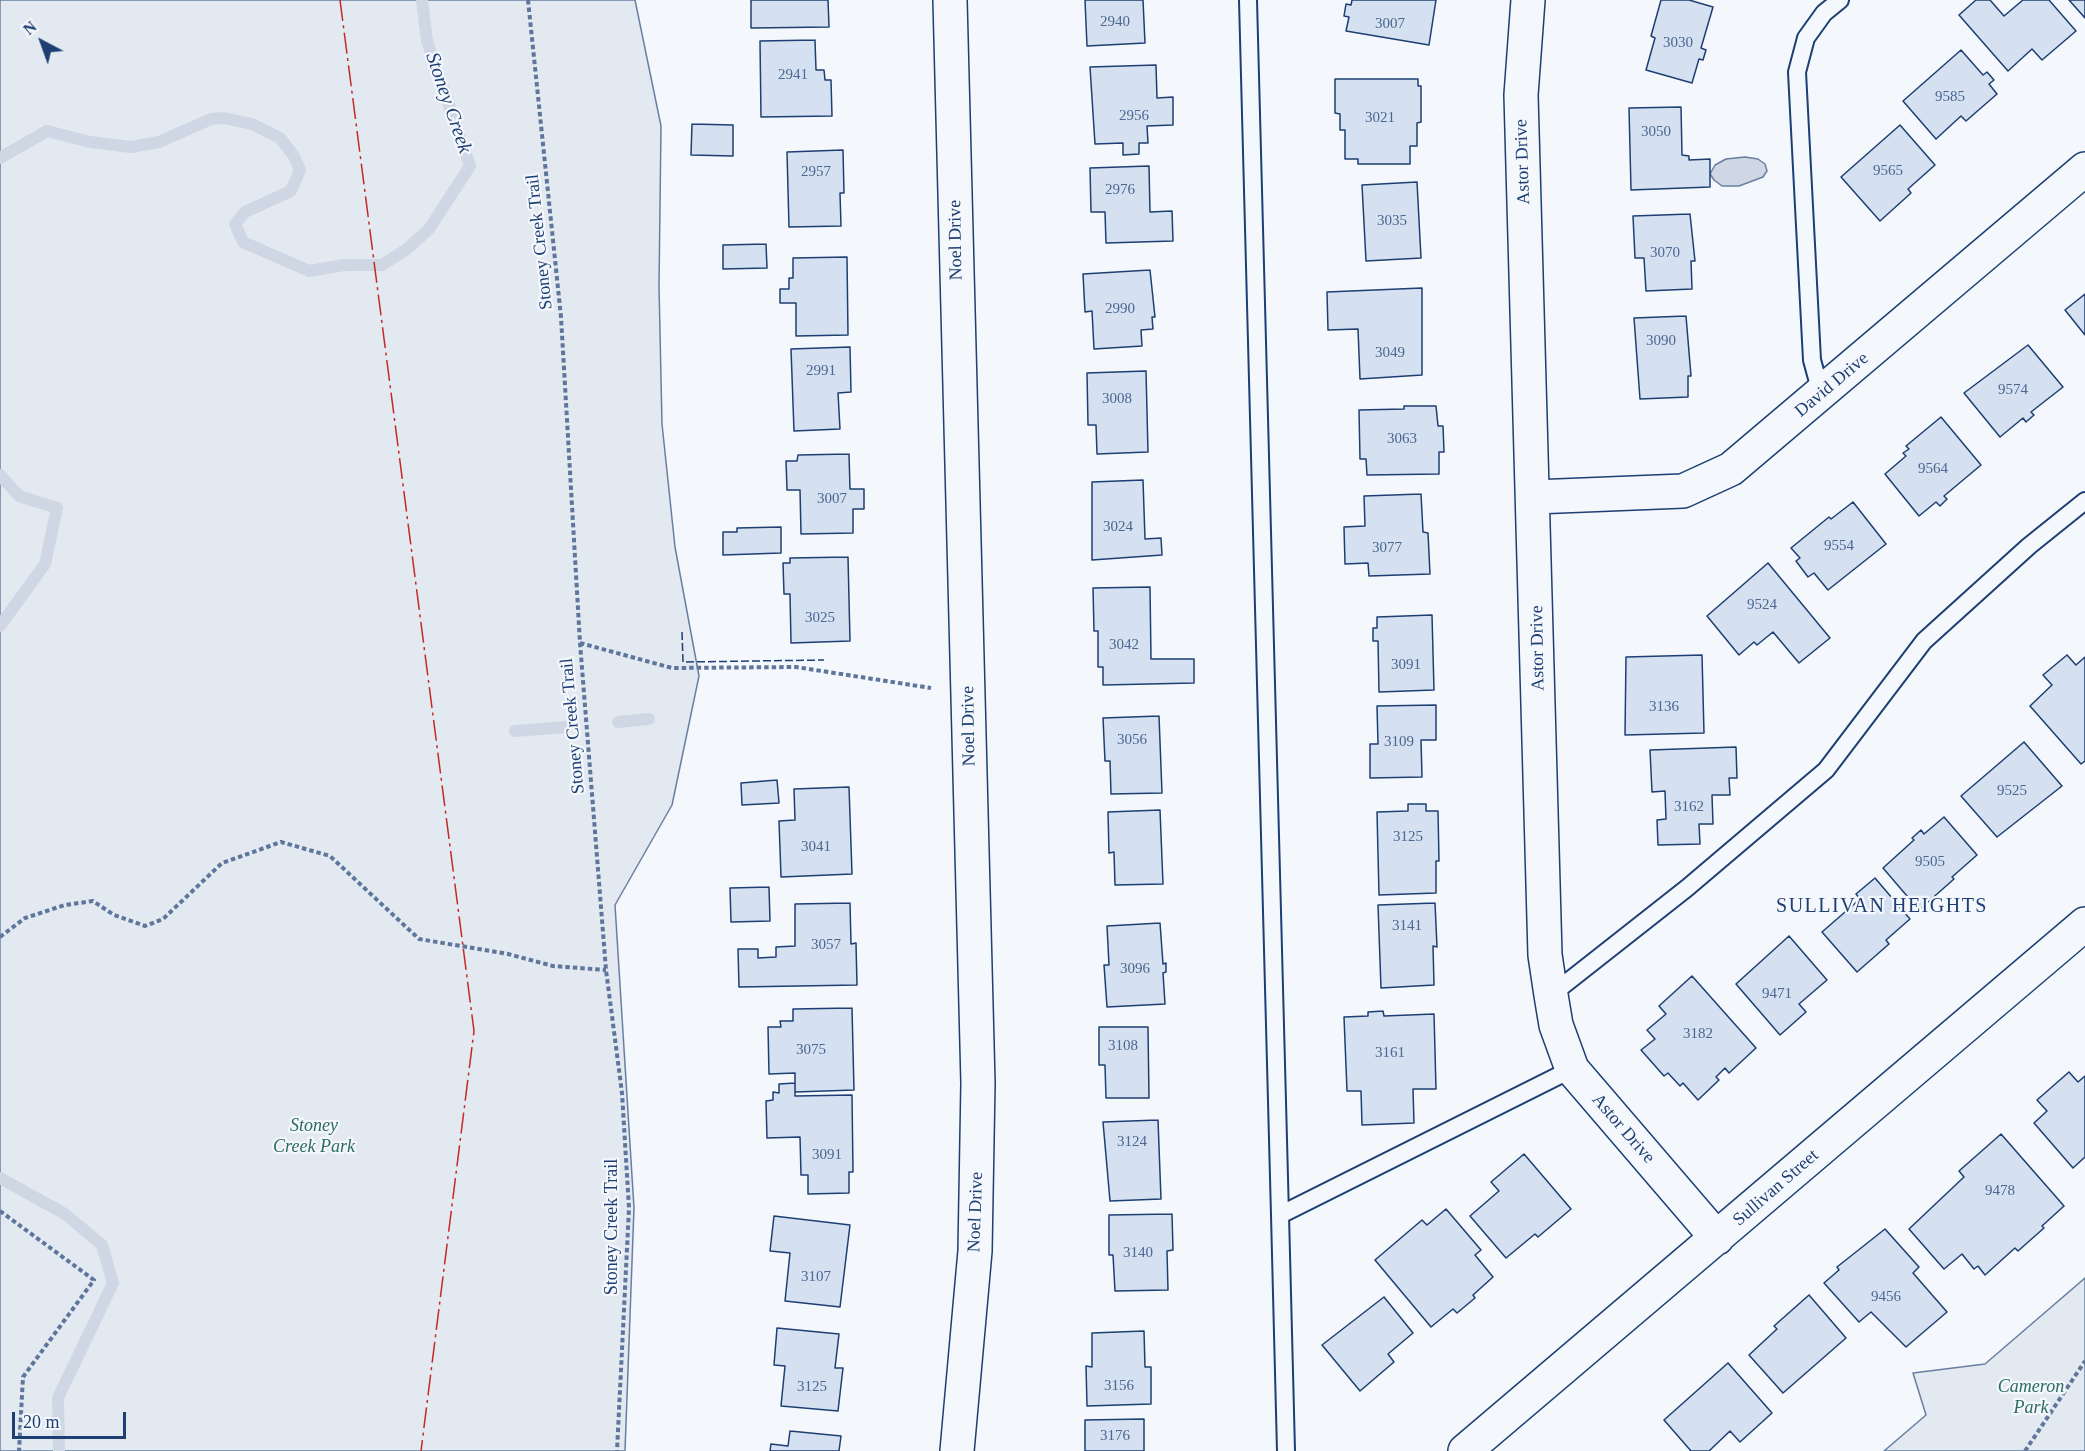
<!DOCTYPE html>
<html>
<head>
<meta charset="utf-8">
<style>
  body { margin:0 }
  #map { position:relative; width:2085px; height:1451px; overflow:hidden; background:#f4f7fb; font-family:"Times New Roman",serif }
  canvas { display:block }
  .north { position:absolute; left:12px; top:12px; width:60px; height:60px; -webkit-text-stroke:4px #f4f7fb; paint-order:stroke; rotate:319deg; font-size:16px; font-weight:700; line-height:24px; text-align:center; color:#1d3f73 }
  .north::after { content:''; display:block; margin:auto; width:21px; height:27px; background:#1d3f73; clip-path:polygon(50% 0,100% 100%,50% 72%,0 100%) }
  .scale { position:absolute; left:12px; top:1412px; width:114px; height:27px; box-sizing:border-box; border:3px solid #1d3f73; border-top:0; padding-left:8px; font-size:18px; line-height:21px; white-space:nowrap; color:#1d3f73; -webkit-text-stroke:4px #f4f7fb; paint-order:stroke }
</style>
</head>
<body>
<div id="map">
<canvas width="2085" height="1451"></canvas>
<div class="north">N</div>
<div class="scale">20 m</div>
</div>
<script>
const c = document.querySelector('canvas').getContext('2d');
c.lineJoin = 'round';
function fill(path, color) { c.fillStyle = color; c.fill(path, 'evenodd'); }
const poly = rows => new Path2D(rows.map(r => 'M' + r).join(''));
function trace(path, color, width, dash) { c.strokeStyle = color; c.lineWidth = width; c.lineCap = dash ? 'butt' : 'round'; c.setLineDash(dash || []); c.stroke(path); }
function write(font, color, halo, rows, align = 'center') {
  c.font = font + ' "Times New Roman",serif'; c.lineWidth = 4.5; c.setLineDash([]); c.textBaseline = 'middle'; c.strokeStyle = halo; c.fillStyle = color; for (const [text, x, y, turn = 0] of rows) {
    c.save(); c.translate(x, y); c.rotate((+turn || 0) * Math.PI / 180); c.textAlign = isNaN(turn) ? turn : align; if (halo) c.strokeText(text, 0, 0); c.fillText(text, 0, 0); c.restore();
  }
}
const green = poly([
  [0,0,635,0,661,126,659,286,662,424,675,547,699,676,672,805,615,905,634,1208,625,1451,0,1451,0,0],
  [2085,1278,2085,1451,1884,1451,1926,1415,1913,1373,1985,1364,2085,1278]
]);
fill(green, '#e3e9f0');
trace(green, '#687fa3', 1.5);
const water = poly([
  [1745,157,1758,159,1765,164,1767,171,1763,177,1739,186,1722,186,1714,180,1710,174,1715,165,1726,159,1745,157]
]);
fill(water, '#cfd7e4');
trace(water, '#687fa3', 1.5);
trace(poly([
  [0,158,47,131,90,142,131,147,159,142,211,119,224,118,252,124,280,138,294,156,300,170,291,191,245,212,235,224,243,242,309,271,344,265,382,265,407,249,429,229,470,166,427,41,422,0],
  [0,475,19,496,57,508,45,564,0,626],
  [618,722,649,719],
  [515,731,567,727],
  [0,1178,65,1214,102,1245,113,1283,58,1398,59,1451]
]), '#cfd7e4', 12);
const building = poly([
  [751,0,828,0,829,27,751,28,751,0],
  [1085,0,1143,0,1145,43,1087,46,1085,0],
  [1352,0,1436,0,1429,45,1346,31,1349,17,1344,16,1346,4,1351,5,1352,0],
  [1661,0,1689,0,1713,7,1701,48,1706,50,1703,60,1699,59,1692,83,1646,70,1655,38,1651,36,1661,0],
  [1976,0,1990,0,2004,16,2023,0,2049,0,2076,31,2042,60,2032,49,2008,71,1959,15,1976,0],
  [2069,0,2085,0,2085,18,2069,0],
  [815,40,816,70,824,70,825,80,831,80,832,116,761,117,760,41,815,40],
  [1961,50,1983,75,1987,72,1994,80,1989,84,1997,94,1966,121,1961,116,1936,139,1903,101,1961,50],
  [1156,65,1157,98,1173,97,1173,125,1147,126,1148,143,1139,143,1139,154,1123,155,1123,143,1095,144,1090,67,1156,65],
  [1335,79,1418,79,1418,86,1421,86,1421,122,1417,123,1417,146,1410,146,1410,164,1358,164,1358,159,1345,159,1345,130,1340,130,1340,114,1335,113,1335,79],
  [1681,107,1682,155,1689,156,1689,160,1710,159,1710,187,1631,190,1629,108,1681,107],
  [692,124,733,125,733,156,691,155,692,124],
  [1900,125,1935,165,1908,189,1911,193,1880,221,1841,177,1900,125],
  [843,150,844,193,840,193,841,226,789,227,787,152,843,150],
  [1149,166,1150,212,1172,211,1173,241,1106,243,1105,212,1091,212,1090,168,1149,166],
  [1417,182,1421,258,1366,261,1362,185,1417,182],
  [1690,214,1695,261,1691,261,1692,289,1646,291,1644,258,1635,258,1633,216,1690,214],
  [766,244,767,268,723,269,723,245,766,244],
  [847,257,848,335,796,336,796,303,780,303,780,289,789,289,789,278,793,278,793,258,847,257],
  [1150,270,1155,317,1152,317,1153,329,1141,330,1142,346,1094,349,1092,311,1085,312,1083,274,1150,270],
  [1422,288,1422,375,1360,379,1358,329,1328,330,1327,292,1422,288],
  [2085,294,2085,335,2065,310,2085,294],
  [1686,316,1691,376,1688,376,1688,397,1640,399,1634,318,1686,316],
  [2028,345,2063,387,2031,412,2034,415,2026,422,2023,418,2000,437,1964,393,2028,345],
  [850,347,851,392,838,393,840,429,794,431,791,349,850,347],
  [1146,371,1148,452,1097,454,1096,425,1088,425,1087,373,1146,371],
  [1404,406,1436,406,1438,426,1443,426,1444,452,1439,452,1439,474,1367,475,1366,459,1360,459,1359,410,1404,409,1404,406],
  [1941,417,1981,465,1944,496,1947,499,1940,506,1936,502,1919,516,1885,474,1906,456,1903,453,1909,449,1906,446,1941,417],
  [849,454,850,489,864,489,864,509,853,509,853,533,801,534,800,490,787,490,786,461,797,461,798,455,849,454],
  [1143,480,1145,539,1161,538,1162,555,1092,560,1092,482,1143,480],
  [1421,494,1423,532,1428,533,1430,574,1369,576,1368,563,1345,564,1344,527,1365,526,1364,496,1421,494],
  [1853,502,1886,544,1828,590,1814,573,1808,577,1796,561,1800,558,1791,548,1829,517,1831,519,1853,502],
  [781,527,781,553,723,555,723,532,737,532,737,528,781,527],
  [848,557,850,641,791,643,790,594,784,594,783,563,790,563,790,558,848,557],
  [1768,563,1830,638,1799,663,1773,632,1757,645,1754,642,1739,655,1707,616,1768,563],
  [1150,587,1151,659,1194,659,1194,683,1103,685,1103,667,1098,667,1098,631,1094,631,1093,588,1150,587],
  [1432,615,1434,690,1379,692,1378,641,1373,641,1373,628,1377,628,1377,617,1432,615],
  [1702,655,1704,733,1625,735,1626,657,1702,655],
  [2067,655,2076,665,2085,657,2085,761,2081,764,2030,706,2052,685,2043,675,2067,655],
  [1436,705,1436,740,1421,740,1422,777,1370,778,1370,744,1378,744,1377,706,1436,705],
  [1159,716,1162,793,1111,794,1110,761,1105,761,1103,718,1159,716],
  [2024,742,2062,786,1997,837,1961,796,2024,742],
  [1736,747,1737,778,1729,778,1730,795,1712,795,1713,824,1699,824,1700,844,1658,845,1657,820,1666,819,1665,791,1652,792,1650,750,1736,747],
  [777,780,779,803,742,805,741,783,777,780],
  [849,787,852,874,781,877,779,821,795,820,794,789,849,787],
  [1408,804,1426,804,1426,811,1438,811,1439,861,1436,861,1436,893,1379,895,1377,812,1408,811,1408,804],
  [1160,810,1163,884,1115,885,1114,852,1109,853,1108,812,1160,810],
  [1944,817,1977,855,1952,877,1954,879,1919,910,1883,868,1914,840,1912,838,1921,830,1924,834,1944,817],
  [1875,878,1910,919,1886,940,1889,944,1857,972,1822,932,1860,899,1856,894,1875,878],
  [769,887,770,921,731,922,730,888,769,887],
  [850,903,851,944,856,943,857,985,739,987,738,949,758,949,758,958,776,957,776,947,795,946,795,904,850,903],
  [1435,903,1437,947,1433,946,1434,985,1381,988,1378,905,1435,903],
  [1160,923,1163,964,1166,963,1166,972,1163,973,1165,1004,1107,1007,1104,965,1109,965,1107,926,1160,923],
  [1789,936,1827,980,1799,1004,1806,1012,1780,1035,1736,984,1789,936],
  [1692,976,1756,1048,1729,1073,1725,1068,1716,1077,1719,1080,1698,1100,1683,1083,1680,1086,1668,1073,1664,1076,1641,1050,1655,1039,1647,1030,1666,1014,1659,1006,1692,976],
  [852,1008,854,1090,795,1092,795,1073,769,1074,768,1027,781,1027,780,1021,793,1021,793,1009,852,1008],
  [1383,1011,1384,1016,1434,1014,1436,1089,1413,1089,1414,1123,1362,1125,1361,1091,1347,1091,1344,1017,1368,1016,1368,1012,1383,1011],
  [1099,1027,1148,1027,1149,1098,1106,1098,1105,1065,1099,1065,1099,1027],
  [2069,1072,2078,1082,2085,1076,2085,1157,2073,1168,2034,1123,2047,1111,2037,1100,2069,1072],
  [795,1083,795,1096,852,1095,853,1172,849,1172,849,1193,808,1194,808,1175,801,1175,800,1137,767,1138,766,1101,773,1100,773,1092,779,1093,779,1084,795,1083],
  [1158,1120,1161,1199,1110,1201,1103,1122,1158,1120],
  [2001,1134,2064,1206,2042,1226,2044,1228,2018,1251,2015,1248,1985,1275,1978,1266,1974,1269,1962,1254,1944,1269,1909,1229,1964,1177,1959,1171,2001,1134],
  [1524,1154,1571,1209,1538,1237,1535,1234,1506,1258,1470,1216,1499,1191,1491,1182,1524,1154],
  [1446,1209,1481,1250,1475,1255,1493,1277,1473,1295,1475,1298,1457,1313,1453,1309,1431,1327,1375,1260,1422,1220,1427,1225,1446,1209],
  [1172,1214,1173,1250,1167,1251,1168,1290,1115,1291,1113,1255,1109,1255,1109,1215,1172,1214],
  [774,1216,850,1225,840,1307,785,1301,790,1253,770,1251,774,1216],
  [1885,1229,1919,1267,1913,1273,1947,1312,1906,1347,1871,1312,1859,1322,1824,1283,1839,1270,1837,1267,1885,1229],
  [1809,1295,1846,1338,1783,1393,1749,1355,1777,1329,1774,1326,1809,1295],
  [1384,1297,1413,1333,1388,1354,1394,1362,1360,1391,1322,1345,1384,1297],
  [777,1328,839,1334,835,1368,843,1368,838,1411,781,1406,785,1366,774,1365,777,1328],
  [1144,1331,1145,1367,1151,1367,1151,1404,1087,1406,1086,1366,1092,1367,1092,1333,1144,1331],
  [1728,1363,1772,1413,1740,1442,1730,1431,1709,1451,1691,1451,1664,1420,1728,1363],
  [1144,1419,1144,1451,1085,1451,1085,1420,1144,1419],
  [790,1431,841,1436,839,1451,770,1451,771,1444,788,1446,790,1431]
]);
fill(building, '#d5e0f0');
trace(building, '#1d3f73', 1.5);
const service = poly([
  [1248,0,1280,1215,1572,1069],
  [1821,393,1812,360,1797,72,1806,38,1824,13,1840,0],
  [1551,995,1687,888,1826,770,1924,641,2029,546,2085,501],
  [1280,1215,1286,1451]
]);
const minor = poly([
  [950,0,978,1083,975,1251,957,1451],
  [1528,0,1521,95,1545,955,1551,995,1556,1025,1572,1069,1717,1238],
  [1534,497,1683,491,1731,469,2085,169],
  [1465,1451,2085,924]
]);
trace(service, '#1d3f73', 20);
trace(minor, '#1d3f73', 36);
trace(poly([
  [528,0,561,317,580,643,606,970,622,1093,629,1208,617,1451],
  [580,643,672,668,796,667,931,688],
  [0,937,25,918,65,905,93,901,114,915,145,926,163,919,222,863,281,842,330,856,419,939,508,954,553,966,606,970],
  [0,1211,94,1280,23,1377,19,1451],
  [2025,1451,2085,1361]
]), '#5e769c', 4, [4.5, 3]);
trace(service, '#f4f7fb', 16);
trace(minor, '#f4f7fb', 33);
trace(poly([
  [682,632,683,662,824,660]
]), '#1d3f73', 1.5, [8, 3]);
trace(poly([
  [340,0,474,1031,421,1451]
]), '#c62828', 1.5, [21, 4.5, 3, 4.5]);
write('15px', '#4b6792', null, [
  ["2940",1115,22],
  ["3007",1390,24],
  ["3030",1678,43],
  ["2941",793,75],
  ["9585",1950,97],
  ["2956",1134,116],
  ["3021",1380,118],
  ["3050",1656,132],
  ["9565",1888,171],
  ["2957",816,172],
  ["2976",1120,190],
  ["3035",1392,221],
  ["3070",1665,253],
  ["2990",1120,309],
  ["3090",1661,341],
  ["3049",1390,353],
  ["2991",821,371],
  ["9574",2013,390],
  ["3008",1117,399],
  ["3063",1402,439],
  ["9564",1933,469],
  ["3007",832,499],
  ["3024",1118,527],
  ["9554",1839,546],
  ["3077",1387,548],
  ["9524",1762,605],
  ["3025",820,618],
  ["3042",1124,645],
  ["3091",1406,665],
  ["3136",1664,707],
  ["3056",1132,740],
  ["3109",1399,742],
  ["9525",2012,791],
  ["3162",1689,807],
  ["3125",1408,837],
  ["3041",816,847],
  ["9505",1930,862],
  ["3141",1407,926],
  ["3057",826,945],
  ["3096",1135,969],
  ["9471",1777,994],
  ["3182",1698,1034],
  ["3108",1123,1046],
  ["3075",811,1050],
  ["3161",1390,1053],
  ["3124",1132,1142],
  ["3091",827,1155],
  ["9478",2000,1191],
  ["3140",1138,1253],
  ["3107",816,1277],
  ["9456",1886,1297],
  ["3156",1119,1386],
  ["3125",812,1387],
  ["3176",1115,1436]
]);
write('18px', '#1d3f73', '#f4f7fb', [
  ["Astor Drive",1523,162,-92],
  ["Noel Drive",956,240,-91],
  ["Stoney Creek Trail",540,242,-96],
  ["David Drive",1832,385,-40],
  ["Astor Drive",1538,648,-91],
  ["Stoney Creek Trail",573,726,-95],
  ["Noel Drive",969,726,-91],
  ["Astor Drive",1623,1129,49],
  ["Sullivan Street",1776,1188,-41],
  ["Noel Drive",976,1212,-88],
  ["Stoney Creek Trail",612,1227,-90]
]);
write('italic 18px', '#2c6c60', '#f4f7fb', [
  ["Stoney",314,1126],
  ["Creek Park",314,1147],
  ["Cameron",2031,1387],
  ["Park",2031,1408]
]);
write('italic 20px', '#1d3f73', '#f4f7fb', [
  ["Stoney Creek",448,103,71]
]);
c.letterSpacing = '1.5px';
write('20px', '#1d3f73', '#f4f7fb', [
  ["SULLIVAN HEIGHTS",1882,907]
]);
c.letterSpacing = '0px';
</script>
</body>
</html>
